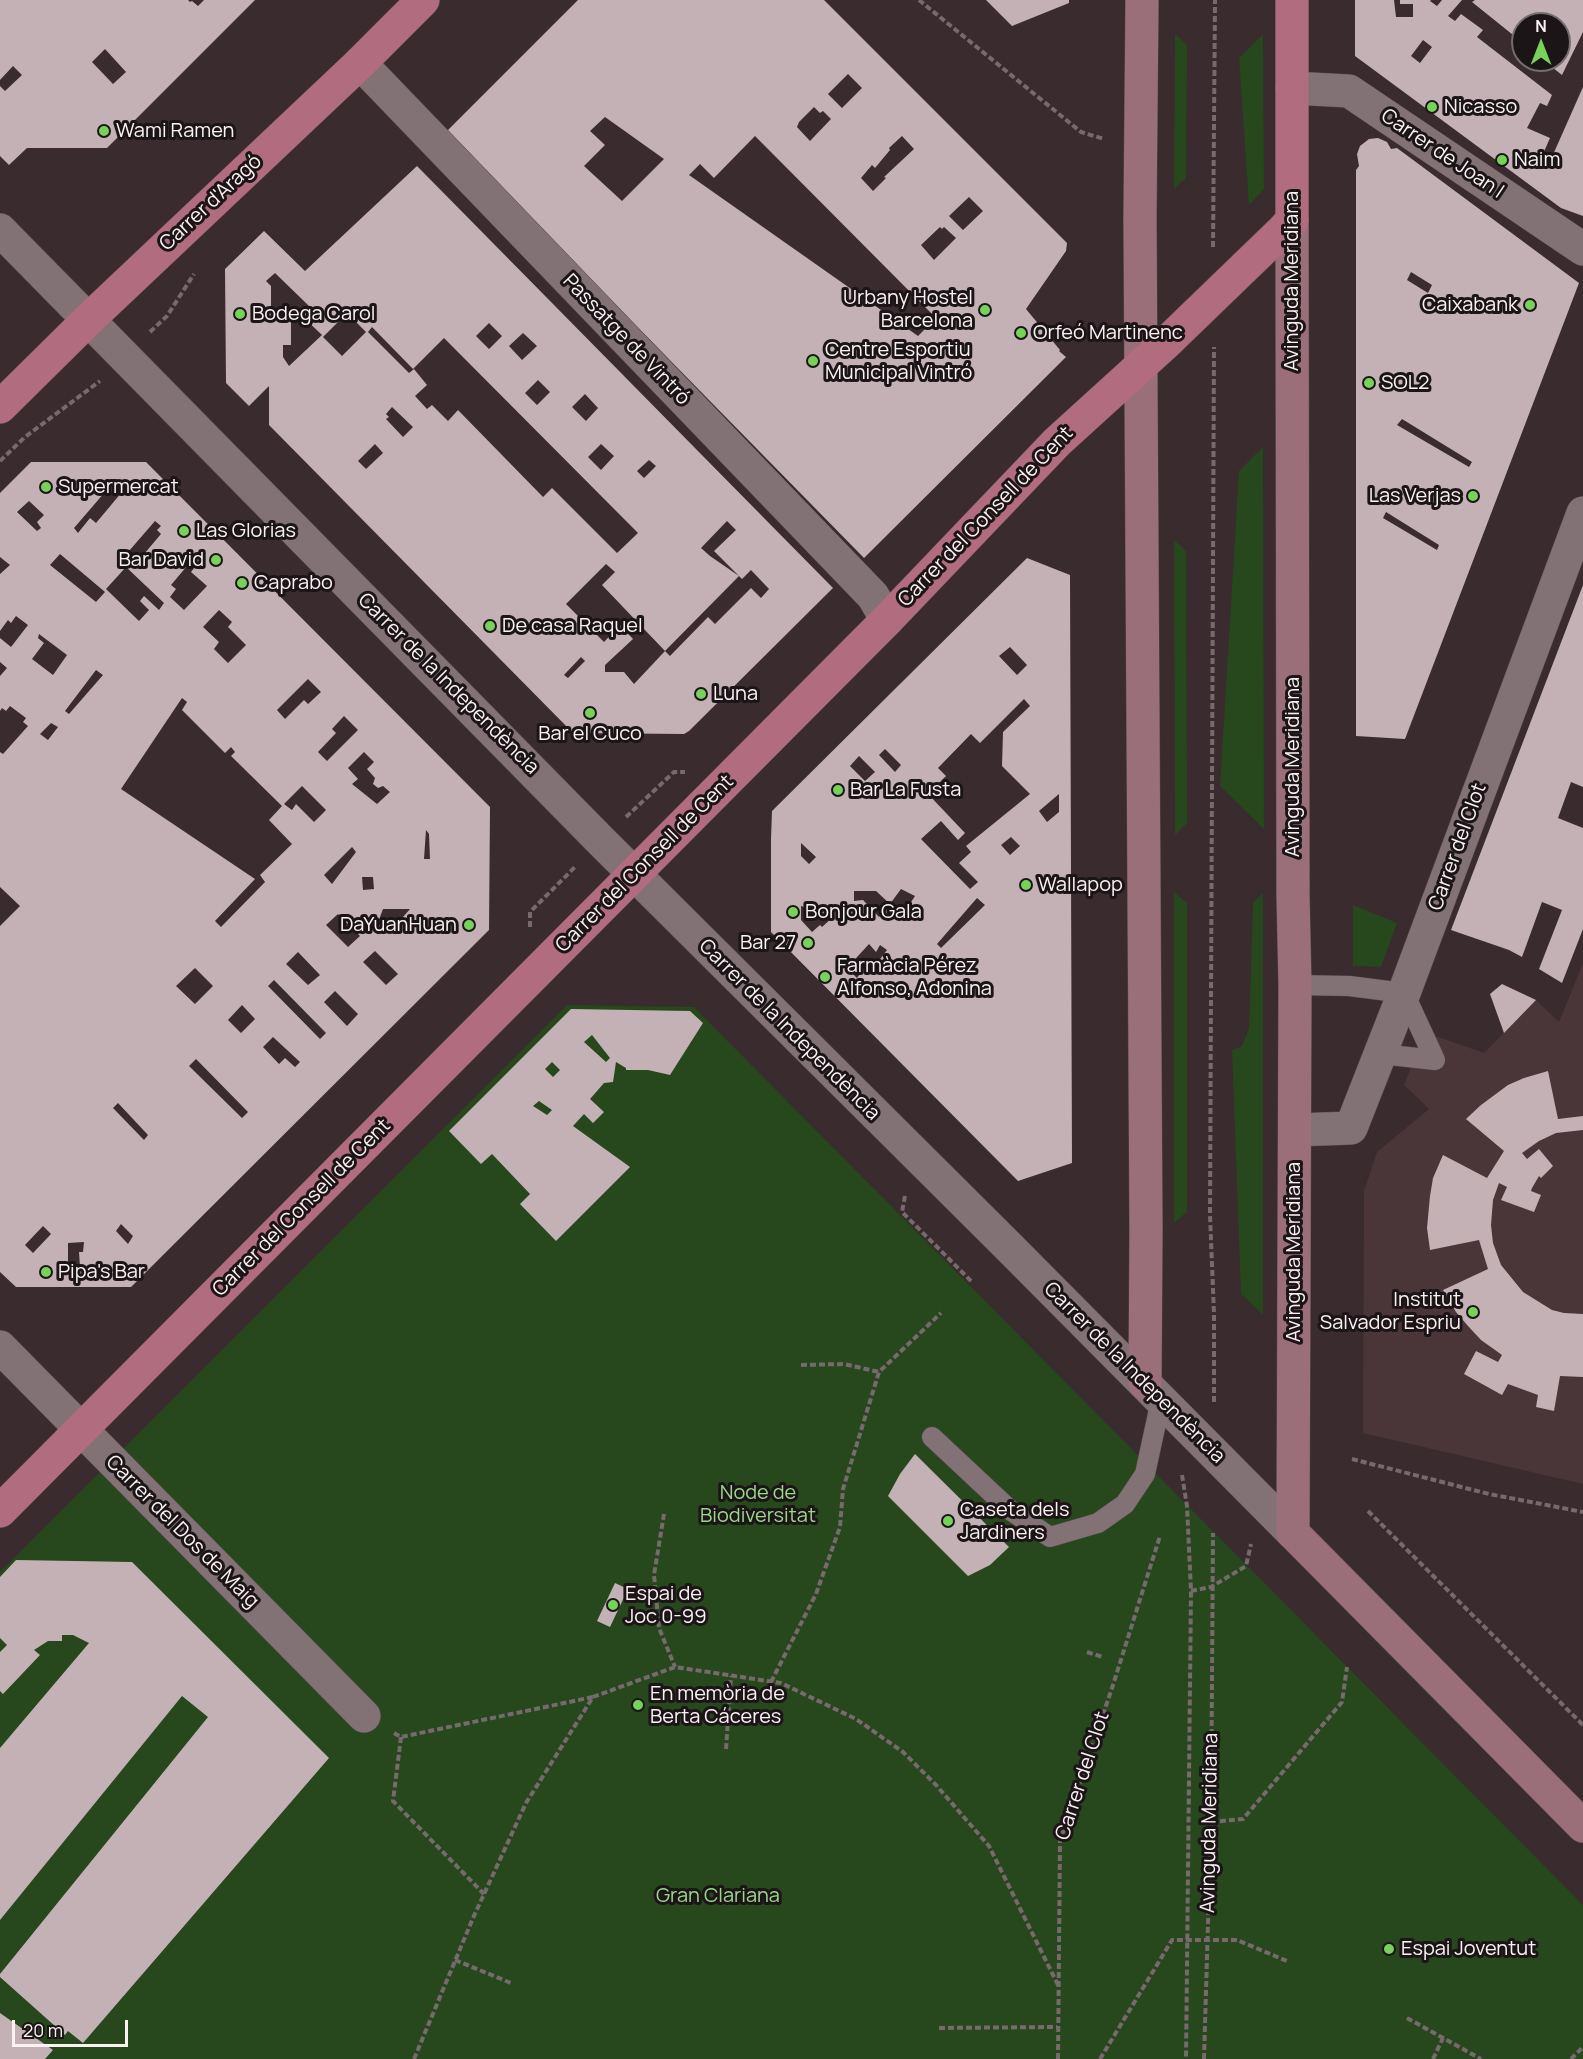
<!DOCTYPE html>
<html>
<head>
<meta charset="utf-8">
<style>
  body { margin:0 }
  #map { position:relative; width:1583px; height:2059px; overflow:hidden; background:#392b2e; font-family:Manrope,sans-serif }
  canvas { display:block }
  .north { position:absolute; left:1511px; top:12px; width:60px; height:60px; box-sizing:border-box; background:#1c1517; border:2px solid #756d6f; border-radius:50%; rotate:0deg; font-size:16px; font-weight:700; line-height:24px; text-align:center; color:#fbf1f3 }
  .north::after { content:''; display:block; margin:auto; width:21px; height:27px; background:#77d25a; clip-path:polygon(50% 0,100% 100%,50% 72%,0 100%) }
  .scale { position:absolute; left:12px; top:2020px; width:116px; height:27px; box-sizing:border-box; border:3px solid #fbf1f3; border-top:0; padding-left:8px; font-size:18px; line-height:21px; white-space:nowrap; color:#fbf1f3; -webkit-text-stroke:4px #1c1517; paint-order:stroke }
</style>
</head>
<body>
<div id="map">
<canvas width="1583" height="2059"></canvas>
<div class="north">N</div>
<div class="scale">20 m</div>
</div>
<script>
const c = document.querySelector('canvas').getContext('2d');
c.lineJoin = 'round';
function fill(path, color) { c.fillStyle = color; c.fill(path, 'evenodd'); }
const poly = rows => new Path2D(rows.map(r => 'M' + r).join(''));
function trace(path, color, width, dash) { c.strokeStyle = color; c.lineWidth = width; c.lineCap = dash ? 'butt' : 'round'; c.setLineDash(dash || []); c.stroke(path); }
function write(font, color, halo, rows, align = 'center') {
  c.font = font + ' Manrope,sans-serif'; c.lineWidth = 6; c.setLineDash([]); c.textBaseline = 'middle'; c.strokeStyle = halo; c.fillStyle = color; for (const [text, x, y, turn = 0] of rows) {
    c.save(); c.translate(x, y); c.rotate((+turn || 0) * Math.PI / 180); c.textAlign = isNaN(turn) ? turn : align; if (halo) c.strokeText(text, 0, 0); c.fillText(text, 0, 0); c.restore();
  }
}
fill(poly([
  [1583,963,1583,1484,1363,1433,1364,1191,1377,1152,1429,1109,1404,1085,1423,1037,1430,1034,1484,1053,1536,1000,1559,1022]
]), '#4a3539');
fill(poly([
  [1175,34,1187,45,1186,178,1174,189],
  [1263,34,1264,189,1249,205,1239,58],
  [1263,447,1264,829,1220,786,1239,471],
  [1174,540,1186,551,1187,823,1175,835],
  [1174,892,1187,903,1187,1212,1174,1223],
  [1263,893,1263,1315,1241,1294,1232,1050,1242,1046,1249,1028,1253,902],
  [1353,905,1397,923,1381,967,1353,966],
  [567,1005,694,1007,1583,1905,1583,2059,0,2059,0,1572]
]), '#27471d');
fill(poly([
  [0,0,188,0,190,2,192,1,198,6,204,0,255,0,107,148,27,148,9,165,0,156,0,86,5,91,22,75,13,66,0,80],
  [105,49,126,72,113,84,92,62],
  [578,0,824,0,1067,243,1066,251,1026,309,1060,350,1059,351,1066,357,864,558,446,132],
  [848,74,862,88,842,108,828,94],
  [814,107,820,113,823,111,831,119,810,141,797,127,799,122],
  [605,117,664,159,622,201,584,166,605,145,590,131],
  [755,136,936,318,918,336,689,175,700,164,714,178],
  [902,136,914,149,884,177,886,178,873,191,861,178,872,165,875,168,890,150,889,148],
  [969,197,983,211,963,230,949,216],
  [940,227,942,229,944,227,956,238,934,260,921,245],
  [986,0,1069,0,1069,3,1012,26],
  [1355,0,1394,0,1396,17,1413,17,1413,4,1400,4,1400,0,1431,0,1430,1,1437,6,1442,0,1462,0,1448,16,1455,21,1461,14,1483,30,1477,37,1552,95,1547,106,1540,103,1527,128,1550,138,1539,163,1548,166,1583,87,1583,216,1561,208,1355,56],
  [1423,40,1432,47,1420,63,1411,56],
  [1475,0,1583,0,1583,32,1562,75,1543,60,1559,60,1559,24,1523,24,1523,43,1472,2],
  [1378,138,1387,142,1391,149,1397,148,1579,283,1405,739,1356,736,1356,170,1359,166,1357,154,1360,146,1369,139],
  [1411,272,1432,285,1428,293,1407,280],
  [1402,419,1472,462,1469,467,1397,425],
  [1386,512,1439,545,1437,550,1383,518],
  [417,166,833,588,689,731,684,734,573,733,269,425,269,386,249,406,226,383,225,269,264,231,305,271],
  [275,273,309,306,301,315,322,335,289,366,283,357,283,345,291,345,291,317,271,318,271,286,266,281],
  [347,313,366,332,342,356,323,337],
  [489,323,502,336,489,349,476,336],
  [372,327,413,369,444,338,638,533,617,553,552,488,543,497,458,410,448,421,432,405,427,409,415,396,427,385,414,369,409,373,368,332],
  [523,333,537,346,522,360,509,346],
  [538,380,550,392,537,405,525,393],
  [585,394,598,408,586,421,572,407],
  [392,407,413,427,403,437,386,419,389,417,386,414],
  [375,444,383,453,366,469,358,461],
  [601,444,614,456,601,470,588,457],
  [649,460,656,466,644,478,637,471],
  [727,521,736,530,714,551,739,576,710,556,701,548],
  [606,564,615,572,602,585,665,651,739,576,742,579,751,570,769,589,761,598,751,588,715,624,708,617,670,656,665,651,634,684,624,672,605,672,605,665,633,639,620,625,604,642,566,604],
  [581,657,585,661,568,678,564,675],
  [31,462,146,462,490,807,489,930,131,1287,16,1287,0,1272,0,926,20,906,0,887,0,752,3,754,28,726,23,722,26,718,10,706,6,711,2,708,0,711,0,676,7,668,0,662,0,638,11,647,28,625,16,616,11,623,8,620,0,631,0,574,10,565,0,557,0,493],
  [116,487,122,492,96,523,90,518,78,533,74,528,105,492,108,496],
  [29,501,44,515,37,522,41,528,37,531,17,512],
  [155,521,161,526,157,530,161,534,139,560,129,551],
  [60,554,105,592,96,602,50,565],
  [193,559,198,563,191,572,207,586,184,610,170,597,176,589,171,585],
  [126,567,164,603,159,610,144,596,140,601,149,610,139,621,106,589],
  [219,610,232,622,228,627,246,645,228,663,214,649,219,642,203,627],
  [39,634,67,655,53,675,32,659,44,643,38,638],
  [96,670,103,675,69,714,65,711],
  [308,679,321,692,308,704,304,700,285,719,277,710],
  [182,698,187,702,182,710,225,753,231,747,235,752,231,756,282,806,269,820,292,844,260,875,265,882,221,927,215,921,255,879,121,789],
  [344,716,358,730,327,761,318,752,336,733,332,729],
  [51,723,58,727,48,740,40,734],
  [364,752,374,762,367,769,375,778,373,784,378,788,383,786,390,792,377,804,352,784,358,779,348,768],
  [302,786,326,810,314,822,296,804,292,810,284,804],
  [426,830,429,834,430,859,424,859],
  [352,847,356,852,332,884,324,875],
  [362,877,373,877,374,889,363,890],
  [383,909,410,909,389,933,380,925,377,925],
  [338,914,360,936,348,947,326,925],
  [375,951,398,974,386,985,363,962],
  [298,952,320,975,308,985,286,964],
  [195,968,213,986,195,1004,176,986],
  [274,980,326,1033,320,1039,268,986],
  [335,991,358,1014,347,1026,324,1002],
  [242,1005,255,1019,241,1033,228,1020],
  [273,1037,300,1062,295,1067,285,1058,279,1064,263,1047],
  [196,1059,248,1112,242,1118,189,1066],
  [118,1103,148,1135,144,1140,113,1108],
  [121,1224,133,1236,128,1244,116,1231],
  [43,1226,51,1234,33,1253,25,1245],
  [84,1242,83,1252,79,1252,80,1267,68,1267,68,1243],
  [1027,558,1070,575,1072,1163,1018,1181,771,932,771,839,772,811],
  [1010,647,1027,665,1017,675,999,656],
  [1024,699,1030,706,1003,732,1002,766,1030,794,966,846,971,852,959,863,978,882,970,889,921,839,941,821,958,840,965,833,928,794,946,776,938,768,971,734,980,743],
  [885,749,901,765,895,772,879,755],
  [859,756,875,772,865,781,850,766],
  [1059,794,1059,812,1047,822,1039,811],
  [1011,837,1020,846,1010,855,1001,845],
  [801,843,816,857,809,864,801,856],
  [901,889,915,896,902,916,891,905,879,917,863,900,854,901,854,891,876,891,890,904],
  [977,898,985,905,941,948,937,944],
  [801,906,833,917,822,927,820,925,812,932,801,920],
  [869,944,876,952,880,945,887,950,871,971,865,967,857,978,847,968],
  [1583,585,1583,787,1571,782,1558,818,1583,828,1583,929,1562,983,1539,969,1562,910,1542,902,1522,957,1509,950,1451,930],
  [1502,984,1536,1000,1504,1033,1490,994],
  [571,1009,690,1011,703,1023,670,1075,648,1070,626,1070,626,1068,616,1062,613,1082,604,1083,590,1099,604,1112,593,1123,584,1114,573,1126,630,1167,556,1241,520,1204,530,1194,492,1154,481,1164,449,1131],
  [592,1035,610,1058,606,1062,584,1042],
  [552,1062,560,1070,553,1077,545,1069],
  [539,1101,552,1110,547,1115,533,1106],
  [1548,1071,1558,1119,1583,1116,1583,1130,1556,1133,1539,1141,1522,1153,1527,1159,1539,1149,1553,1166,1541,1178,1539,1176,1532,1188,1531,1191,1541,1195,1534,1212,1501,1200,1507,1187,1499,1183,1493,1200,1491,1225,1493,1243,1501,1265,1523,1292,1552,1310,1564,1313,1583,1314,1583,1377,1560,1376,1554,1411,1536,1407,1538,1395,1508,1384,1502,1395,1464,1374,1476,1351,1498,1362,1502,1355,1481,1340,1468,1326,1456,1312,1443,1290,1488,1269,1479,1240,1430,1250,1427,1228,1430,1196,1433,1178,1443,1155,1487,1178,1504,1151,1466,1119,1481,1105,1508,1085,1524,1078],
  [915,1454,1009,1547,990,1565,968,1576,888,1496,900,1474],
  [16,1560,132,1562,329,1758,83,2043,68,2031,65,2035,0,1977,0,1974,208,1717,182,1696,0,1920,0,1748,89,1643,73,1635,62,1635,62,1641,48,1641,34,1650,40,1655,3,1694,0,1691,0,1652,7,1645,0,1638,0,1577],
  [615,1583,628,1589,610,1627,597,1621],
  [0,2013,53,2050,45,2059,0,2059]
]), '#c4b1b5');
const lane = poly([
  [1295,985,1349,986,1404,993,1435,1060,1381,1054],
  [932,1437,1010,1510,1050,1537,1098,1523,1125,1504,1145,1474,1161,1400]
]);
const street = poly([
  [360,63,873,596,887,620],
  [1292,88,1349,91,1583,249],
  [0,230,601,841,1010,1248,1293,1533],
  [1295,1130,1351,1128,1404,993,1583,513],
  [0,1347,364,1716]
]);
const secondary = poly([
  [1142,0,1140,218,1146,1229,1145,1383],
  [1292,220,1293,895,1295,985,1293,1533,1583,1826]
]);
const primary = poly([
  [0,407,88,320,360,63,423,0],
  [0,1511,887,620,1057,442,1167,342,1283,230,1292,220,1292,0]
]);
trace(lane, '#55484b', 21);
trace(street, '#55484b', 34);
trace(secondary, '#55484b', 34);
trace(primary, '#55484b', 34);
trace(poly([
  [919,0,1081,132,1104,139],
  [1213,247,1215,0],
  [150,332,167,316,194,274],
  [0,461,25,437,100,381],
  [626,817,674,772,685,772],
  [530,927,530,912,576,866],
  [905,1196,902,1212,973,1283],
  [801,1365,844,1364,879,1372],
  [1214,1402,1214,1314,1210,1215,1214,347],
  [1352,1459,1489,1494,1583,1512],
  [1182,1475,1187,1506,1191,1591,1186,2059],
  [1368,1511,1583,1725],
  [664,1514,654,1575,659,1628,675,1667],
  [1191,1591,1211,1587,1246,1566,1251,1544],
  [1087,1652,1103,1657],
  [771,1682,816,1594,840,1527,843,1489,879,1372,941,1313],
  [394,1733,401,1737,593,1697],
  [401,1737,393,1801,484,1894],
  [726,1749,731,1676],
  [1211,1822,1243,1819,1342,1702,1347,1667],
  [455,1960,511,1983],
  [1407,2018,1481,2059],
  [939,2028,1057,2027],
  [414,2059,473,1918,526,1803,593,1697,675,1667,781,1683,856,1719,903,1752,936,1785,989,1846,1058,1985],
  [1058,2059,1060,1841,1113,1685,1160,1536],
  [1100,2059,1172,1940,1237,1940,1287,1961],
  [1204,2059,1211,1822,1213,1533],
  [1433,2059,1443,2038],
  [1571,2059,1583,2047]
]), '#776a6d', 4, [6, 3]);
trace(lane, '#837275', 20);
trace(street, '#837275', 33);
trace(secondary, '#9b6f7a', 33);
trace(primary, '#b26c7f', 33);
for (const [x, y, r, color] of [
  [1432,107,6,"#77d25a"],
  [104,131,6,"#77d25a"],
  [1502,160,6,"#77d25a"],
  [1530,305,6,"#77d25a"],
  [985,310,6,"#77d25a"],
  [240,314,6,"#77d25a"],
  [1021,333,6,"#77d25a"],
  [813,361,6,"#77d25a"],
  [1369,383,6,"#77d25a"],
  [46,487,6,"#77d25a"],
  [1473,496,6,"#77d25a"],
  [184,531,6,"#77d25a"],
  [216,560,6,"#77d25a"],
  [242,583,6,"#77d25a"],
  [490,626,6,"#77d25a"],
  [701,694,6,"#77d25a"],
  [590,713,6,"#77d25a"],
  [838,790,6,"#77d25a"],
  [1026,885,6,"#77d25a"],
  [793,912,6,"#77d25a"],
  [469,925,6,"#77d25a"],
  [808,943,6,"#77d25a"],
  [825,977,6,"#77d25a"],
  [46,1272,6,"#77d25a"],
  [1473,1312,6,"#77d25a"],
  [948,1521,6,"#77d25a"],
  [613,1605,6,"#77d25a"],
  [638,1705,6,"#77d25a"],
  [1389,1949,6,"#77d25a"]
]) { const dot = new Path2D(); dot.arc(x, y, r, 0, 2 * Math.PI); c.fillStyle = color; c.fill(dot); trace(dot, '#1c1517', 2); }
write('20px', '#fbf1f3', '#1c1517', [
  ["Nicasso",1444,107],
  ["Wami Ramen",116,131],
  ["Naim",1514,160],
  ["Urbany Hostel",973,298,"right"],
  ["Barcelona",973,321,"right"],
  ["Caixabank",1518,305,"right"],
  ["Bodega Carol",252,314],
  ["Orfeó Martinenc",1033,333],
  ["Centre Esportiu",825,350],
  ["Municipal Vintró",825,373],
  ["SOL2",1381,383],
  ["Supermercat",58,487],
  ["Las Verjas",1461,496,"right"],
  ["Las Glorias",196,531],
  ["Bar David",204,560,"right"],
  ["Caprabo",254,583],
  ["De casa Raquel",502,626],
  ["Luna",713,694],
  ["Bar el Cuco",590,734,"center"],
  ["Bar La Fusta",850,790],
  ["Wallapop",1038,885],
  ["Bonjour Gala",805,912],
  ["DaYuanHuan",457,925,"right"],
  ["Bar 27",796,943,"right"],
  ["Farmàcia Pérez",837,966],
  ["Alfonso, Adonina",837,989],
  ["Pipa's Bar",58,1272],
  ["Institut",1461,1300,"right"],
  ["Salvador Espriu",1461,1323,"right"],
  ["Caseta dels",960,1510],
  ["Jardiners",960,1533],
  ["Espai de",625,1594],
  ["Joc 0-99",625,1617],
  ["En memòria de",650,1694],
  ["Berta Cáceres",650,1717],
  ["Espai Joventut",1401,1949]
], 'left');
write('20px', '#fbf1f3', '#1c1517', [
  ["Carrer de Joan I",1442,154,34],
  ["Carrer d'Aragó",211,203,-43],
  ["Avinguda Meridiana",1292,281,-90],
  ["Passatge de Vintró",626,340,46],
  ["Carrer del Consell de Cent",986,517,-46],
  ["Carrer de la Independència",448,684,45],
  ["Avinguda Meridiana",1293,767,-90],
  ["Carrer del Clot",1458,847,-70],
  ["Carrer del Consell de Cent",645,864,-45],
  ["Carrer de la Independència",789,1030,45],
  ["Carrer del Consell de Cent",302,1208,-45],
  ["Avinguda Meridiana",1294,1252,-90],
  ["Carrer de la Independència",1134,1373,45],
  ["Carrer del Dos de Maig",182,1532,45],
  ["Carrer del Clot",1083,1776,-72],
  ["Avinguda Meridiana",1210,1823,-89]
]);
write('20px', '#9ad789', '#1c1517', [
  ["Node de",758,1493],
  ["Biodiversitat",758,1516],
  ["Gran Clariana",718,1896]
]);
</script>
</body>
</html>
